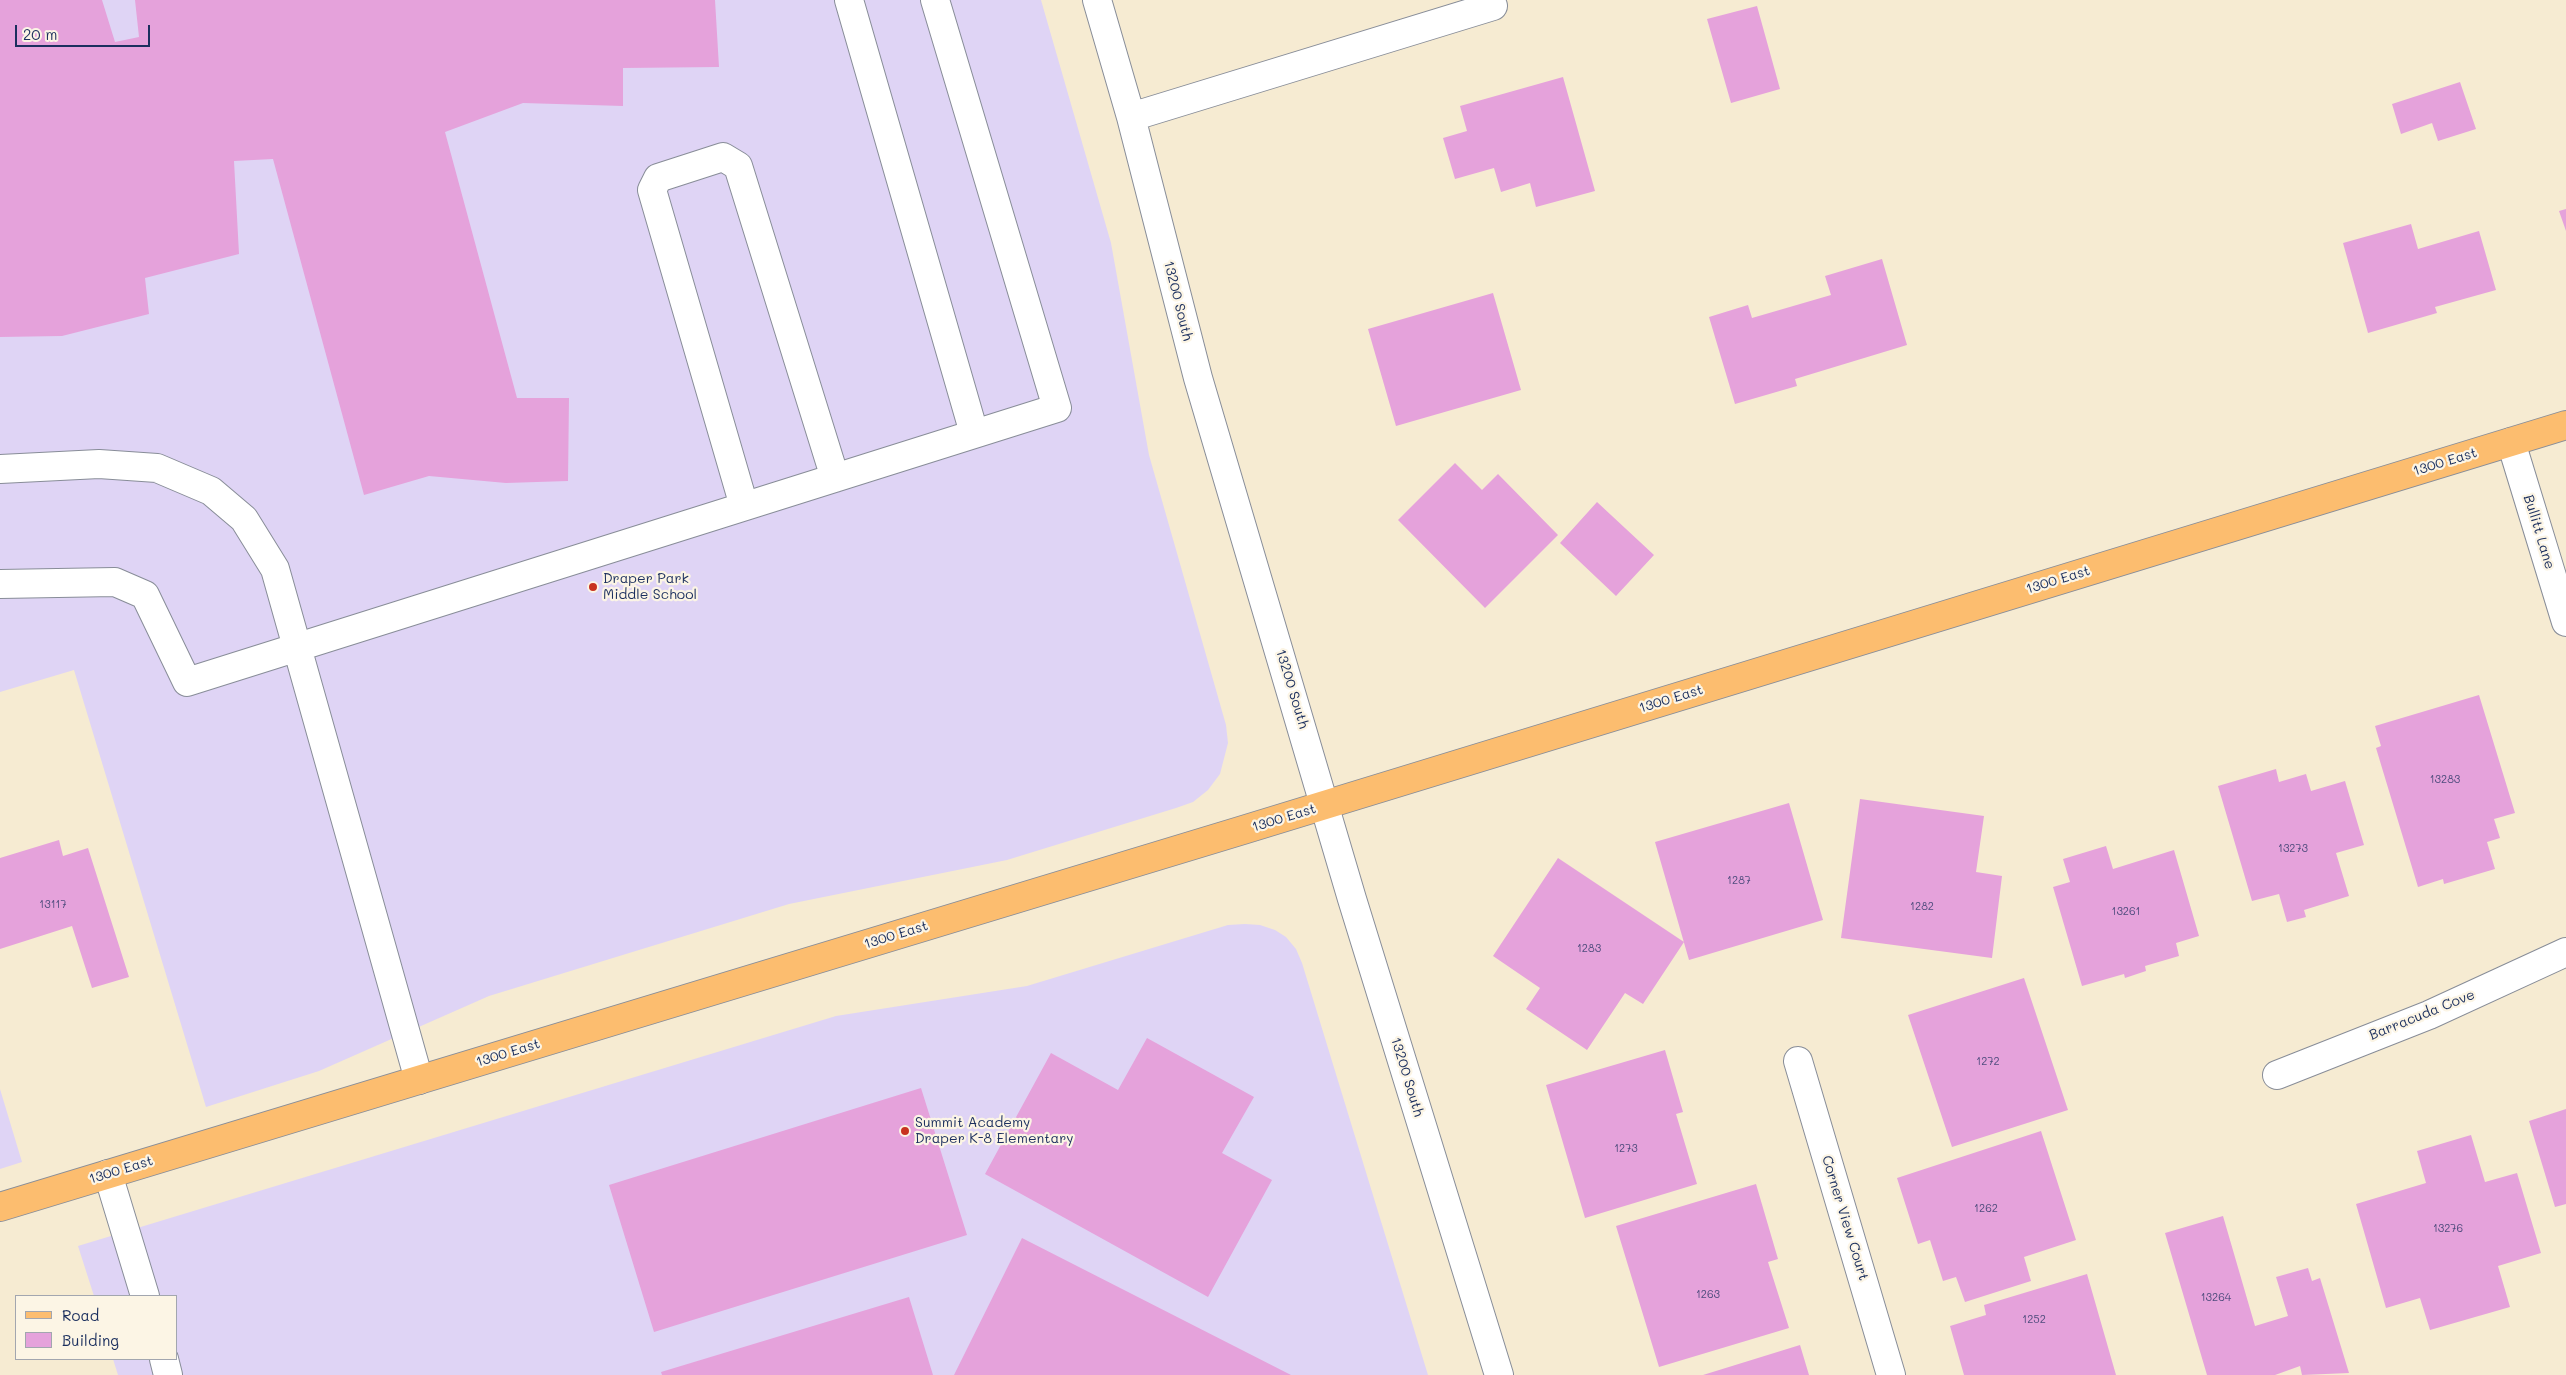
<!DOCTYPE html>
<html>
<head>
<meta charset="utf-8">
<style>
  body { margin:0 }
  #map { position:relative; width:2566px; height:1375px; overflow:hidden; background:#f6ebd2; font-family:Mali,sans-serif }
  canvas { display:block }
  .legend { position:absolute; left:15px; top:1295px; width:162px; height:65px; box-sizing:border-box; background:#fcf5e5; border:1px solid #a2a6af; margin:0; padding:6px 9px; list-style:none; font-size:15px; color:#1b2f5e }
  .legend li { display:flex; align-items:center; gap:10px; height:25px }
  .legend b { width:25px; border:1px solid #a2a6af }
  .scale { position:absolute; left:15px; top:25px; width:135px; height:22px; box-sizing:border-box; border:2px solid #1b2f5e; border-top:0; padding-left:6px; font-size:15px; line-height:18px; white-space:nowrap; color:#1b2f5e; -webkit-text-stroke:4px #fcf5e5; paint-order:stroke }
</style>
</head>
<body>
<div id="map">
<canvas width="2566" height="1375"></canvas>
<ul class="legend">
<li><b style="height:6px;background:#fcbd6f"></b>Road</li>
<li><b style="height:14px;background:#e5a2db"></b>Building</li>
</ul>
<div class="scale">20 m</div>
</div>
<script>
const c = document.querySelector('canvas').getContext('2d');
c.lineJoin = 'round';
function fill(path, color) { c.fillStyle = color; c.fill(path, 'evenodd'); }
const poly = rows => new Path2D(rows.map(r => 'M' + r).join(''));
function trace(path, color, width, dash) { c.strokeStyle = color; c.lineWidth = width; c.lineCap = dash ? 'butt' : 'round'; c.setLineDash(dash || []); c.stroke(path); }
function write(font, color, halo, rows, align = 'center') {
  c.font = font + ' Mali,sans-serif'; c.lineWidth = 4.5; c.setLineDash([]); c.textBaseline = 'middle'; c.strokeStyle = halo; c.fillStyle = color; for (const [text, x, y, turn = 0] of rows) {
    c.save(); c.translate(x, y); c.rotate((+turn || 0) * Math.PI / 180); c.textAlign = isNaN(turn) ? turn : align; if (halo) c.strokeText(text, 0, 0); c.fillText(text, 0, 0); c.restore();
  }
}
fill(poly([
  [0,0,1041,0,1111,243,1149,455,1226,725,1228,743,1220,774,1208,790,1193,802,1176,808,1007,860,789,904,489,996,319,1071,206,1107,74,670,0,692],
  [1245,924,1260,925,1275,930,1286,937,1296,949,1302,963,1428,1375,118,1375,113,1359,176,1359,176,1296,94,1296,78,1246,836,1016,1027,986,1228,925],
  [0,1089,22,1162,0,1169]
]), '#dfd4f5');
fill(poly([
  [0,0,102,0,115,42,139,37,135,0,715,0,719,67,623,68,623,106,523,103,445,132,517,398,569,398,568,481,506,483,429,476,364,495,273,159,234,161,239,254,145,278,149,314,62,336,0,337],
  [1757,6,1780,89,1731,103,1707,19],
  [1563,77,1595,191,1536,207,1530,183,1501,192,1494,168,1455,179,1443,138,1467,131,1460,106],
  [2460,82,2476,129,2438,141,2432,123,2401,134,2392,104],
  [2566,209,2566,231,2559,211],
  [2411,224,2418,249,2479,231,2496,290,2435,307,2437,313,2368,333,2343,243],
  [1882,259,1907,345,1795,379,1797,386,1735,404,1709,317,1748,305,1752,318,1831,295,1825,276],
  [1493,293,1521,390,1396,426,1368,329],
  [1455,463,1482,490,1498,474,1558,535,1485,608,1398,520],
  [1597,502,1654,555,1616,596,1560,543],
  [2479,695,2515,813,2494,819,2500,838,2487,842,2495,869,2444,884,2443,879,2418,887,2376,748,2381,746,2375,726],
  [2276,769,2279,782,2306,774,2311,791,2345,781,2364,845,2336,853,2349,896,2304,910,2306,917,2287,922,2279,894,2252,901,2218,786],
  [1860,799,1984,816,1976,872,2002,876,1992,958,1841,938],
  [1789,803,1823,920,1689,960,1655,842],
  [59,840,63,856,88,848,129,977,92,988,72,926,0,949,0,858],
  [2106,846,2113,869,2174,850,2199,936,2176,943,2179,956,2145,966,2146,971,2125,978,2124,974,2082,986,2053,887,2070,882,2063,859],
  [1558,858,1684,942,1643,1004,1625,993,1587,1050,1526,1009,1540,988,1493,956],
  [2024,978,2068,1110,1952,1147,1908,1015],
  [1147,1038,1254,1097,1222,1153,1272,1180,1208,1297,985,1174,1051,1053,1118,1090],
  [1665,1050,1683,1112,1676,1114,1697,1184,1585,1218,1546,1085],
  [921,1088,967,1235,654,1332,609,1185],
  [2566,1109,2566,1204,2555,1207,2529,1121],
  [2041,1131,2076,1240,2024,1257,2031,1281,1965,1302,1956,1277,1943,1281,1930,1240,1918,1244,1897,1178],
  [2471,1135,2485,1182,2517,1173,2541,1253,2498,1266,2510,1307,2430,1330,2420,1298,2386,1308,2356,1204,2426,1183,2417,1151],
  [1756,1184,1778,1259,1768,1262,1789,1328,1659,1367,1616,1226],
  [2223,1216,2255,1326,2288,1316,2276,1277,2308,1268,2312,1281,2320,1278,2349,1373,2302,1375,2300,1366,2275,1375,2207,1375,2165,1233],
  [1022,1238,1291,1375,954,1375],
  [2087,1274,2116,1375,1964,1375,1950,1326,1986,1315,1984,1305],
  [909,1297,933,1375,662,1375,661,1372],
  [1800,1345,1809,1375,1703,1375]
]), '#e5a2db');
const minor = poly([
  [849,0,974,433],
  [1097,0,1131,117,1198,378,1352,899,1499,1375],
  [1131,117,1493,6],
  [2511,442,2566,622],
  [0,469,99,464,157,468,211,491,244,519,275,569,419,1080],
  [744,506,652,190,658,178,723,157,738,166,835,478],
  [0,584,115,582,145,595,187,682,1057,408,935,0],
  [1798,1061,1891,1375],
  [2277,1075,2429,1015,2566,952],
  [108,1174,145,1296],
  [164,1359,168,1375]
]);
const major = poly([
  [0,1207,1243,830,2566,425]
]);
trace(minor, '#888d98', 30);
trace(major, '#888d98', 30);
trace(minor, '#fff', 28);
trace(major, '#fcbd6f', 28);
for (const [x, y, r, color] of [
  [593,587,5,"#c8321e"],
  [905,1131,5,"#c8321e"]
]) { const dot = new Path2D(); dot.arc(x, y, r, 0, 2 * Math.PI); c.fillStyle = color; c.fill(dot); trace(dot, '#fcf5e5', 2); }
write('11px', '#4e4c7d', null, [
  ["13283",2445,780],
  ["13273",2293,849],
  ["1287",1739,881],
  ["13117",53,905],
  ["1282",1922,907],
  ["13261",2126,912],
  ["1283",1589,949],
  ["1272",1988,1062],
  ["1273",1626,1149],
  ["1262",1986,1209],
  ["13276",2448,1229],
  ["1263",1708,1295],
  ["13264",2216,1298],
  ["1252",2034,1320]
]);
write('14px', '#1b2f5e', '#fcf5e5', [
  ["13200 South",1178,301,76],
  ["1300 East",2445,462,-17],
  ["Bullitt Lane",2539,532,73],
  ["1300 East",2058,580,-17],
  ["13200 South",1292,689,73],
  ["1300 East",1671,699,-17],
  ["1300 East",1284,818,-17],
  ["1300 East",896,935,-17],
  ["Barracuda Cove",2422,1015,-22],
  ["1300 East",508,1053,-17],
  ["13200 South",1407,1077,73],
  ["1300 East",121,1170,-17],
  ["Corner View Court",1845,1218,73]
]);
write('14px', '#1b2f5e', '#fcf5e5', [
  ["Draper Park",603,579],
  ["Middle School",603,595],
  ["Summit Academy",915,1123],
  ["Draper K-8 Elementary",915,1139]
], 'left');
</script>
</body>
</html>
